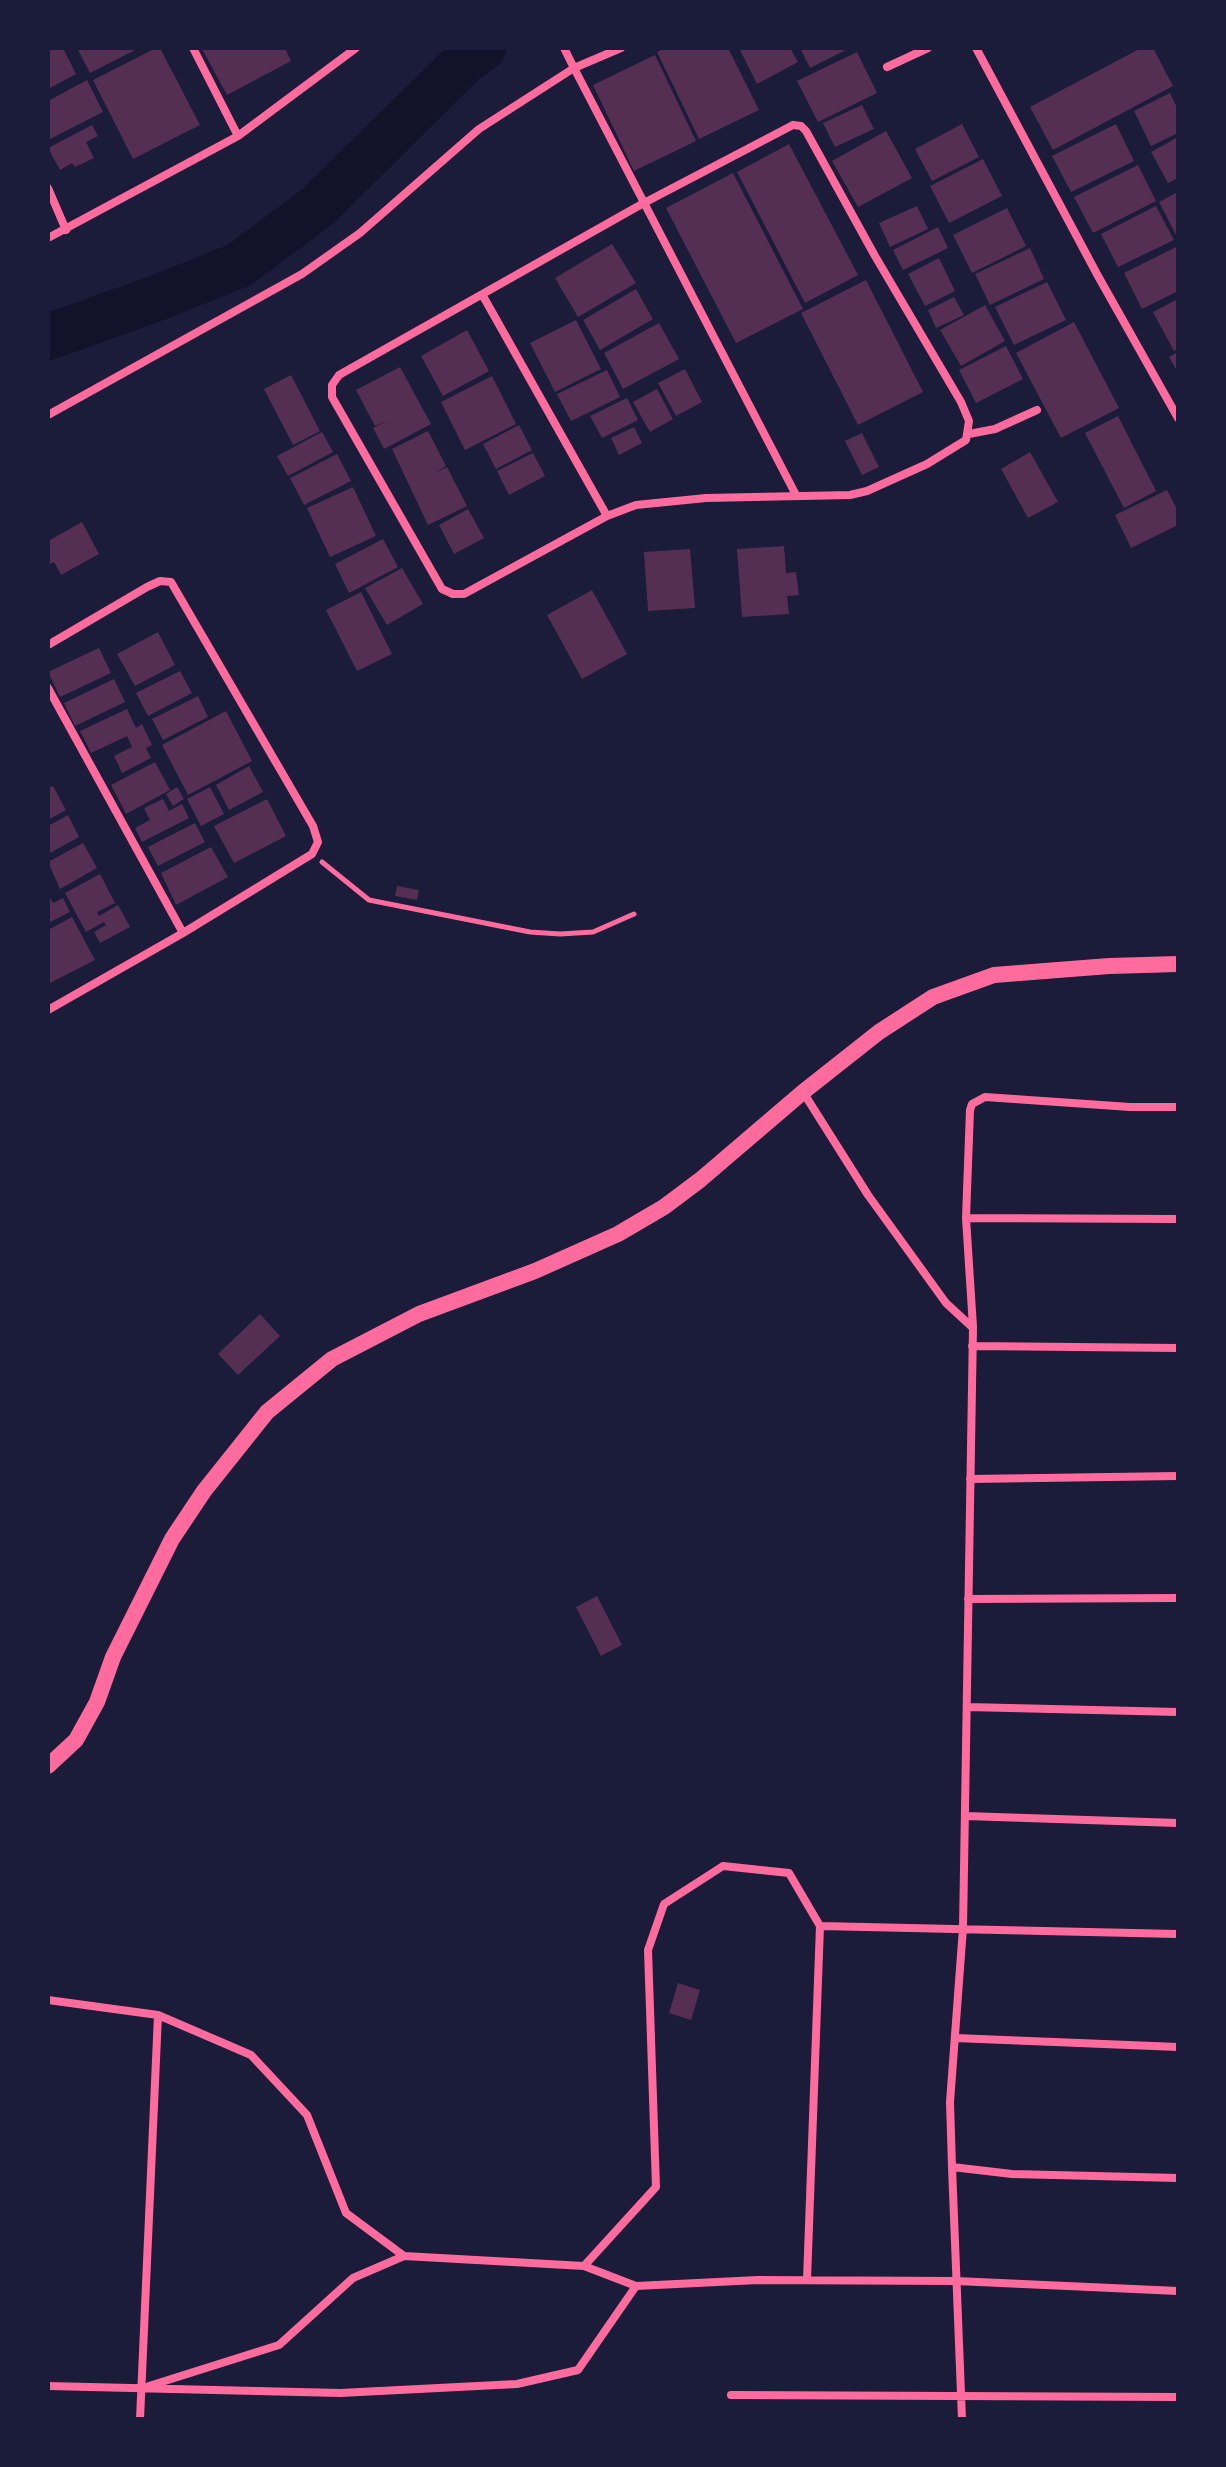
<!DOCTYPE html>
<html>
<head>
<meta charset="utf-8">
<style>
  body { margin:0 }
  #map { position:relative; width:1226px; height:2467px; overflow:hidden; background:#1b1b3a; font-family:Roboto,sans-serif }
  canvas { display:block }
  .frame { position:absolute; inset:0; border:50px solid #1b1b3a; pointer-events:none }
</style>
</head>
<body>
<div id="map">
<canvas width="1226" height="2467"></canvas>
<div class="frame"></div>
</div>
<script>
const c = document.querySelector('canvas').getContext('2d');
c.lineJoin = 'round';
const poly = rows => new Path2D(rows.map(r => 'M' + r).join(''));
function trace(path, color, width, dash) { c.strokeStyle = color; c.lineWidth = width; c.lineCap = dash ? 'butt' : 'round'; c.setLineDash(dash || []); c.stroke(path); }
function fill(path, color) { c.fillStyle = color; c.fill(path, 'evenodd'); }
trace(poly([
  [48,337,160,297,239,265,317,207,465,61,483,48]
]), '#12122b', 46);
fill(poly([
  [48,48,63,48,76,74,48,89],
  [77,48,139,48,90,73],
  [156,48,160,48,200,125,133,159,93,80],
  [204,48,285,48,291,61,227,95,202,49],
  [665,48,728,48,759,110,699,139,657,52],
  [739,48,790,48,798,62,757,84],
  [800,48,850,48,810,68],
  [1141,48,1153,48,1173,86,1053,150,1030,107],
  [857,52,877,93,818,122,797,81],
  [655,55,696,141,634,171,593,85],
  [87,80,103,112,48,140,48,101],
  [1170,93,1178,110,1178,133,1151,146,1134,111],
  [862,105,874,129,835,147,823,123],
  [962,124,979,157,932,181,915,149],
  [1116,124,1134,161,1071,192,1052,156],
  [92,125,98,136,86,142,94,158,75,167,72,163,60,170,48,148],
  [886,131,912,178,858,207,832,161],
  [1178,137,1178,178,1168,183,1151,152],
  [789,144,858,275,805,303,737,172],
  [983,159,1002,196,949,223,930,186],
  [1138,165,1156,201,1093,233,1074,197],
  [733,173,803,309,736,343,666,208],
  [1178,192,1178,239,1159,202],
  [917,206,928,229,890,247,879,223],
  [1156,206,1174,240,1118,267,1101,234],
  [1007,208,1026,246,972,273,953,235],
  [938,227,948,248,903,270,893,250],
  [612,244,636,283,578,317,555,278],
  [1178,246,1178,291,1142,309,1124,273],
  [1030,248,1044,279,990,305,975,274],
  [939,258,955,291,925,306,908,274],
  [866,280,923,392,858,425,801,313],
  [1047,282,1066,320,1014,345,995,307],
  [636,289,653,319,600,350,583,320],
  [954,297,964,315,936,328,928,310],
  [1178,299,1178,348,1174,351,1153,312],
  [985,305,1005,341,961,366,940,330],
  [576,320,601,369,555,392,530,343],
  [1074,322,1119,408,1061,438,1016,353],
  [659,323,679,359,623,389,604,353],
  [467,330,489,371,443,396,421,356],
  [1006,346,1023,379,976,403,959,370],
  [1178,352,1178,373,1169,357],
  [400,367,431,424,384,449,373,428,387,421,375,426,356,390],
  [685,369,702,402,676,416,658,383],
  [607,370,620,397,571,421,557,394],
  [291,375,320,431,293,445,264,389],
  [492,376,516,424,465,450,441,402],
  [657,389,673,419,650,432,633,402],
  [627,398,638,420,602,438,590,416],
  [1118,416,1156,491,1124,508,1085,433],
  [519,425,532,450,496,469,483,444],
  [634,427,642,443,619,455,611,438],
  [428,431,446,466,435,473,447,467,467,506,428,525,392,449],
  [322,432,333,452,288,476,277,456],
  [862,433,879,467,862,475,845,441],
  [1030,452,1058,502,1028,518,1001,469],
  [533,453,545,476,509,495,497,471],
  [337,454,351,481,304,505,290,478],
  [353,487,376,536,330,557,307,508],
  [1167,490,1178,511,1178,525,1131,548,1115,515],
  [468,509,484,538,454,554,439,525],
  [82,522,99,554,61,575,54,562,48,565,48,535,50,540],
  [383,539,398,567,349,593,335,564],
  [784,546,786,573,796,572,799,595,787,596,789,614,742,617,737,549],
  [690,549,695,608,648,611,644,552],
  [402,568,423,604,387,625,365,588],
  [592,590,627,654,582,679,547,615],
  [361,592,392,654,357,671,326,610],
  [158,632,175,665,135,686,117,654],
  [99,648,111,673,60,697,48,672],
  [180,671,192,693,148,716,136,693],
  [114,679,125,702,75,726,64,703],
  [198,696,208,717,163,740,152,719],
  [127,709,136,728,142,724,152,745,146,748,151,758,122,773,114,756,132,747,127,736,91,753,80,731],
  [226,711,252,761,188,795,162,745],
  [155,762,170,790,126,814,111,785],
  [249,766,263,792,229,810,216,785],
  [53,786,66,810,48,820,48,788],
  [177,787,184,799,173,806,166,794],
  [210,787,224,814,201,826,187,799],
  [163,799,169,811,182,804,189,818,142,842,135,828,150,820,144,808],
  [267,799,286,836,234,863,214,826],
  [68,815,79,837,48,854,48,826],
  [195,823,205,842,158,866,148,847],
  [83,843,97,868,60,889,48,862],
  [211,847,228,877,176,905,161,873],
  [100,874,115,903,97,912,99,916,118,905,130,927,100,943,94,932,106,925,104,922,86,932,65,893],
  [397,886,419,890,417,900,395,896],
  [48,894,53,903,63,898,70,912,48,923],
  [72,917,95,960,48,984,48,930],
  [260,1314,280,1336,238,1375,218,1354],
  [597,1596,622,1645,601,1656,576,1607],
  [678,1983,700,1990,691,2020,669,2013]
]), '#542f53');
trace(poly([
  [322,862,369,900,530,932,560,934,593,932,634,914]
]), '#ff6b9d', 5);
trace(poly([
  [193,48,238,136],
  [621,48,574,68,796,495],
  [976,48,1098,276,1178,418],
  [887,67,928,48],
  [793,125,801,126,806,131,875,256,961,402,969,421,966,440,927,464,867,491,850,495,706,498,636,505,607,516,464,594,453,594,442,589,332,397,332,385,339,375,642,204,793,125],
  [48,188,66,230],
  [48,238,238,136,356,48],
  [483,296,607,516],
  [48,415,302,274,360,233,479,129,574,68,564,48],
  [969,434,995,429,1037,410],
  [48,645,147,587,160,581,171,582,313,826,318,842,312,854,183,933,48,1010],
  [48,688,183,933],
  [803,1092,868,1195,946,1303,972,1327],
  [1178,1107,1130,1107,985,1097,972,1104,970,1110,966,1218,973,1327,963,1928,950,2102,952,2167,1012,2174,1178,2178],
  [966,1218,1178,1219],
  [972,1346,1178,1348],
  [970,1479,1178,1476],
  [968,1599,1178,1598],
  [967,1707,1178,1712],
  [965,1816,1178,1823],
  [48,2000,158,2015,251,2055,307,2115,346,2213,404,2256,584,2266,636,2286,758,2280,956,2281,1178,2291],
  [955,2038,1178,2047],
  [952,2167,962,2419],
  [584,2266,656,2187,648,1950,664,1904,723,1866,789,1873,820,1926],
  [807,2280,820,1926,1178,1934],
  [48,2386,340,2393,517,2384,578,2370,636,2286],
  [149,2386,279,2345,353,2278,404,2256],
  [731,2395,1178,2397],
  [140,2419,158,2015]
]), '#ff6b9d', 8);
trace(poly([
  [48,1766,76,1740,97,1702,113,1657,172,1539,204,1491,267,1412,332,1359,419,1314,535,1271,618,1234,664,1207,700,1180,803,1092,879,1032,933,997,994,975,1109,966,1178,964]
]), '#ff6b9d', 16);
</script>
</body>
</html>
